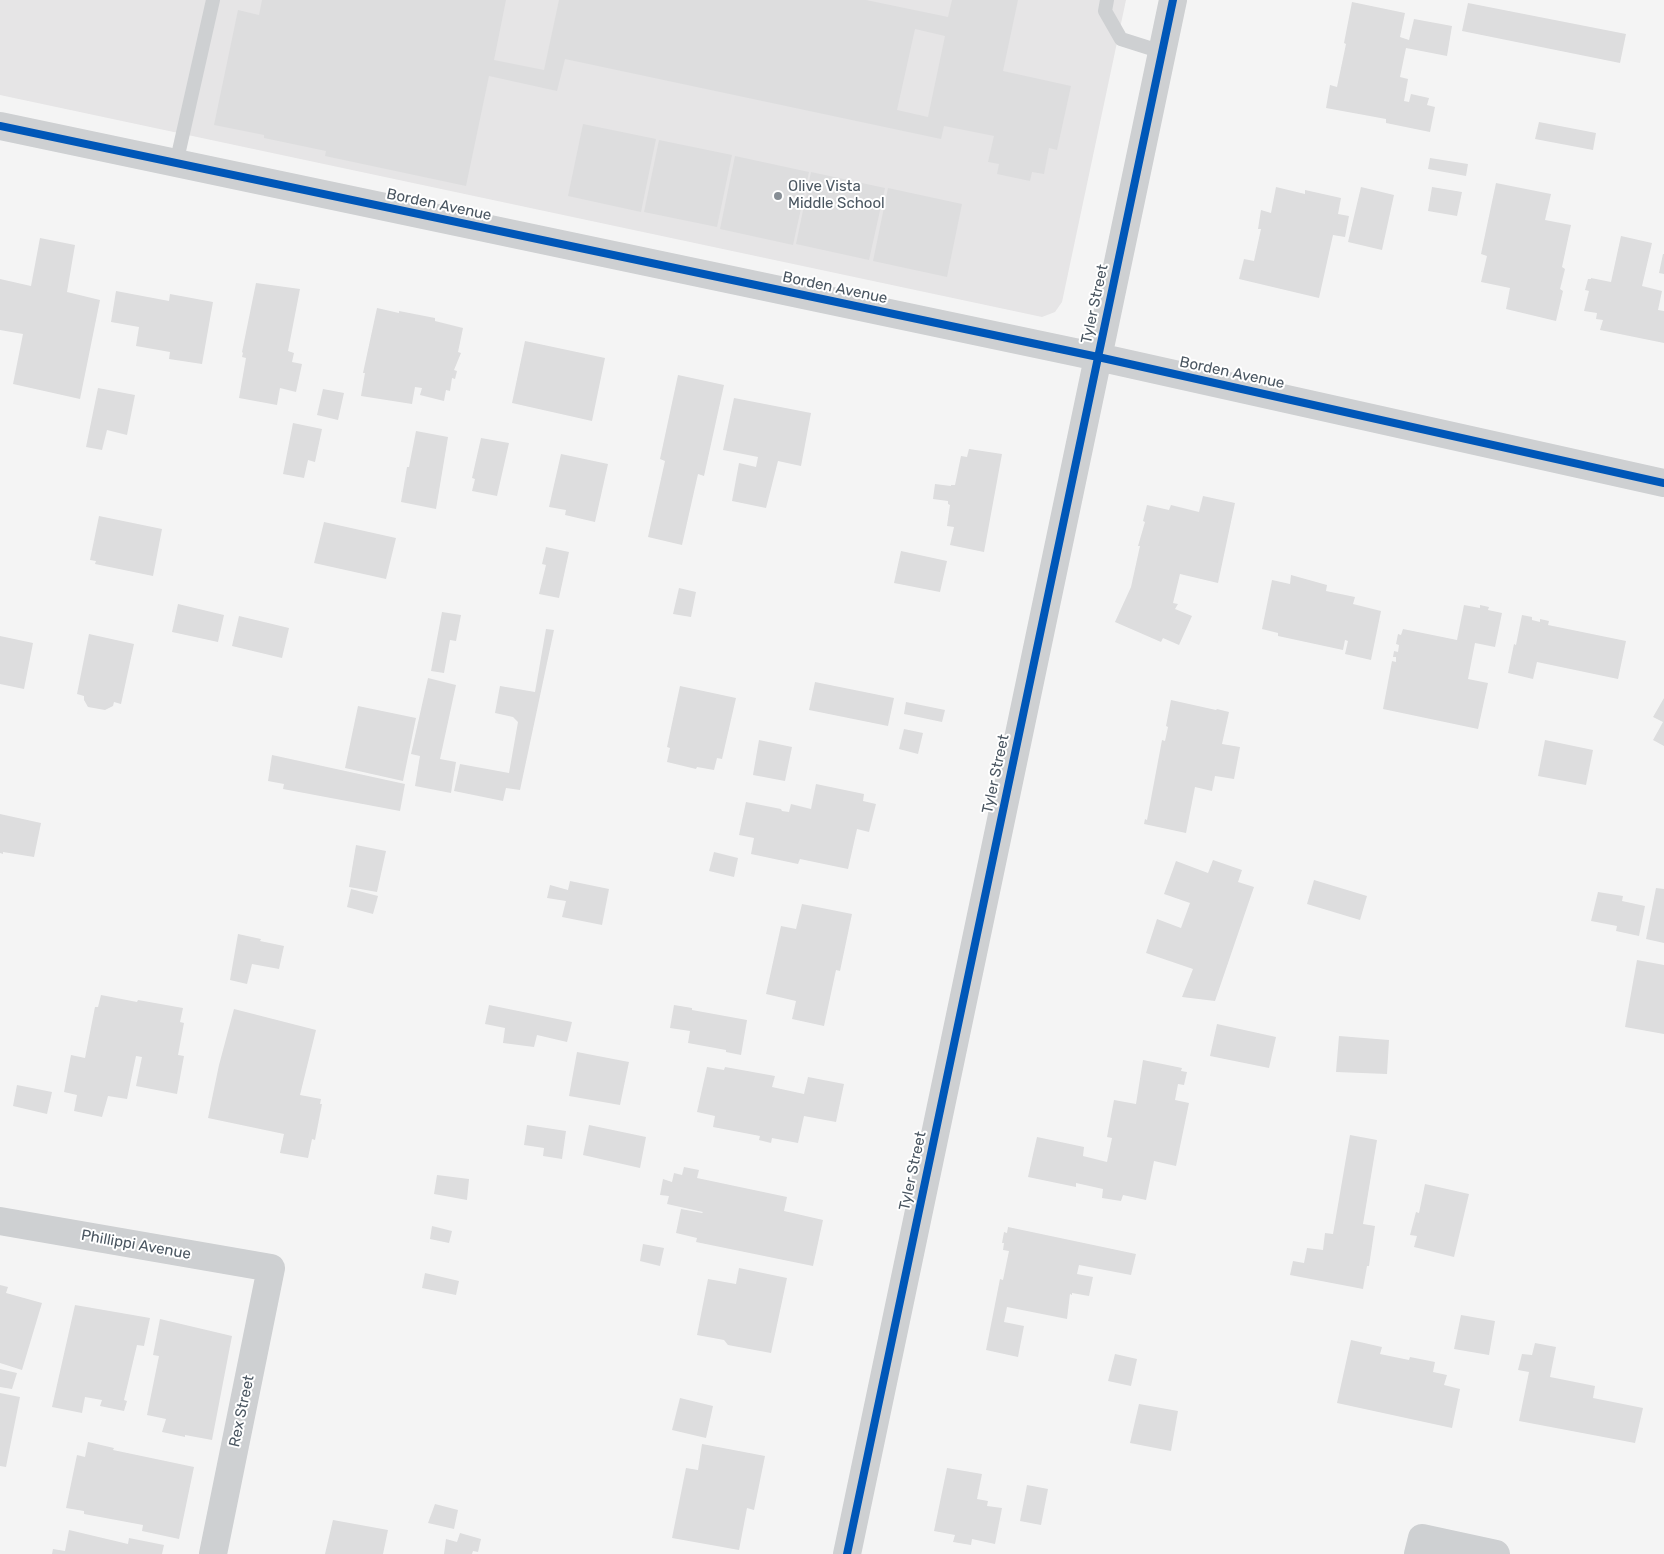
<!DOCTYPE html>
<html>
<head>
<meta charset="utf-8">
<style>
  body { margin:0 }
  canvas { display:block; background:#f4f4f4 }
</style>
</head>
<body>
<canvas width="1664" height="1554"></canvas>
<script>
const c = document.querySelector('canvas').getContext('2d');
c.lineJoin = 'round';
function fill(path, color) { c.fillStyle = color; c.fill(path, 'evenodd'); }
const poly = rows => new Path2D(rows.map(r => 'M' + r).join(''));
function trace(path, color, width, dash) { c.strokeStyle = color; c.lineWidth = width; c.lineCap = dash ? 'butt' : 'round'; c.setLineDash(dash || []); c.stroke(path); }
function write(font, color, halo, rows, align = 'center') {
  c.font = font + ' Rubik,sans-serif'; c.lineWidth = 4; c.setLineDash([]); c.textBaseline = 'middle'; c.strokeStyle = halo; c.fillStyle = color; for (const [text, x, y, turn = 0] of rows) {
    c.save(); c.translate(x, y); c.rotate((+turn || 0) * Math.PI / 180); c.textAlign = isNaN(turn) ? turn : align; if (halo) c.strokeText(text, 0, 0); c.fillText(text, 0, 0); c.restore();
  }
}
fill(poly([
  [0,0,1126,0,1062,302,1055,312,1042,317,0,95]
]), '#e6e5e6');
fill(poly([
  [262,0,506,0,494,60,544,70,559,0,866,0,948,17,952,0,1018,0,1003,71,1071,86,1057,150,1049,148,1044,174,1032,172,1030,181,997,174,999,164,988,162,994,136,944,126,941,139,565,59,557,91,489,76,466,186,325,156,326,151,264,138,264,135,214,125,238,10,259,15],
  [915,29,945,36,928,117,897,110],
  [1352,2,1405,13,1400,37,1409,40,1414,19,1452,26,1447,56,1406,48,1400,77,1408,79,1404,101,1409,102,1411,94,1429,98,1427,105,1435,107,1430,132,1386,123,1386,119,1326,108,1330,85,1337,87,1346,44,1344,43],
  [1468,3,1626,34,1620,63,1462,31],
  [1539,122,1596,133,1593,150,1535,139],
  [583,124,656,139,641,212,568,196],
  [659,140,732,155,717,227,644,212],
  [735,156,809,172,793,245,720,229],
  [1430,158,1468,164,1466,176,1428,169],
  [811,172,885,188,869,260,796,244],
  [1496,183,1551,194,1545,220,1571,225,1562,267,1565,269,1560,289,1563,291,1556,321,1506,309,1510,288,1481,282,1487,256,1481,254],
  [1276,187,1305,194,1305,190,1341,198,1338,214,1349,216,1345,237,1333,235,1319,298,1239,279,1244,259,1254,261,1261,229,1258,229,1261,210,1271,213],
  [1361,187,1394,195,1382,250,1348,242],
  [1432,187,1462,192,1457,216,1428,211],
  [888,188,962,204,947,277,873,261],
  [1621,236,1652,243,1642,286,1662,291,1658,310,1664,311,1664,343,1600,330,1603,320,1596,319,1597,313,1584,311,1589,291,1585,290,1588,279,1591,279,1591,278,1611,282],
  [40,238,75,245,67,292,100,300,80,399,13,384,23,334,0,330,0,279,31,286],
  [1663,254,1664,254,1664,274,1659,273],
  [256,283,300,289,288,351,294,353,292,362,302,364,296,392,280,388,277,405,239,398,246,358,242,357,243,353,242,352],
  [116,291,169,301,170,294,213,302,202,364,169,359,170,352,136,346,139,327,111,322],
  [377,308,399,313,399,311,435,318,435,321,463,328,458,352,461,353,454,370,457,371,455,379,452,378,450,391,446,390,444,401,420,395,422,388,415,387,412,404,361,396,365,373,363,373],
  [525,341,605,358,592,421,512,403],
  [678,375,724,385,704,476,698,474,682,545,648,537,665,461,660,459],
  [98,388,135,395,127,435,107,430,102,450,86,447],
  [323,389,344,393,338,420,317,415],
  [734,398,811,413,801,466,778,461,766,508,732,501,739,463,756,467,758,457,723,450],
  [293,423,322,429,315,462,308,460,304,478,283,474],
  [416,431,448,437,436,509,401,502,407,467,409,467],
  [481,438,509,443,497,496,472,491,475,479,472,478],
  [969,449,1002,454,984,552,950,545,954,527,947,526,950,505,948,504,948,501,933,499,935,484,951,486,951,485,955,485,961,456,967,457],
  [561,454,608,464,595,522,565,515,566,510,549,507],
  [1203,496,1235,503,1218,583,1180,574,1173,603,1178,604,1175,609,1192,616,1179,645,1163,638,1161,642,1115,622,1131,587,1140,546,1138,546,1145,522,1143,521,1147,505,1169,510,1171,505,1199,512],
  [99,516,162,529,153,576,95,564,96,561,90,560],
  [324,522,396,538,386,579,314,563],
  [546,547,569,552,559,598,539,594,546,565,542,564],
  [901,551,947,561,940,592,894,583],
  [1291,575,1327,585,1326,591,1355,597,1353,604,1381,611,1371,660,1345,654,1348,641,1345,640,1343,650,1278,636,1278,633,1262,629,1272,580,1290,584],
  [679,588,696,592,691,617,673,614],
  [178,604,224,615,218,642,172,632],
  [1464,605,1480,608,1480,605,1489,607,1488,610,1502,613,1495,647,1475,643,1468,679,1488,683,1478,729,1383,709,1392,661,1396,662,1396,657,1393,657,1394,651,1398,652,1399,645,1396,644,1398,634,1401,635,1403,629,1457,640],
  [442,612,461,615,456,641,450,640,444,673,431,671],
  [1522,615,1532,617,1532,620,1540,622,1540,619,1549,621,1548,625,1626,641,1618,679,1537,662,1533,679,1508,673,1514,644,1516,645],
  [239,616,289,628,282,658,232,646],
  [546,629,554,630,520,790,506,788,503,801,454,791,460,764,509,773,518,722,513,717,495,713,500,686,535,692],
  [89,634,134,644,121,704,114,702,113,706,105,710,88,707,84,700,84,696,77,694],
  [0,636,33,643,24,689,0,684],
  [428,678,456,685,440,759,456,762,451,793,415,786,420,756,411,754],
  [815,682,894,698,888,726,809,710],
  [680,686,736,698,722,759,717,758,714,770,697,767,696,769,667,762,670,748,667,747],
  [1664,698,1664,746,1653,740,1663,722,1653,717],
  [1171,700,1216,710,1217,709,1229,712,1222,744,1240,747,1234,779,1215,776,1212,791,1195,787,1186,833,1144,824,1145,819,1147,820,1162,740,1165,741,1168,727,1166,726],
  [906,702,945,710,942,722,904,714],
  [358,706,416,718,403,781,345,768],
  [904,729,923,733,918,754,899,749],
  [759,740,792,747,785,781,753,775],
  [1545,740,1593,750,1586,785,1538,776],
  [272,755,405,784,400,811,283,789,284,784,268,781],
  [816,784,864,794,863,801,876,804,869,832,857,829,848,869,800,859,798,864,751,854,754,838,739,835,746,802,781,809,782,811,789,812,791,804,811,809],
  [0,814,41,823,34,857,3,852,3,854,0,853],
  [356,845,386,851,377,892,349,887],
  [714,852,738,858,734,877,709,871],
  [1213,860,1242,870,1238,882,1254,887,1215,1001,1182,997,1193,969,1146,953,1157,919,1181,928,1190,903,1164,894,1176,861,1208,873],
  [1314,880,1367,896,1360,920,1307,904],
  [570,881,609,889,602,925,562,917,566,901,547,898,550,885,568,890],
  [1656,888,1664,889,1664,943,1646,939],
  [351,889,378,896,373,914,347,907],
  [1598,892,1623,896,1622,901,1645,906,1639,936,1616,931,1617,926,1591,921],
  [802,904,852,914,840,971,836,970,824,1026,792,1019,796,1001,766,994,781,926,796,929],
  [238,934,261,939,260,941,284,946,279,969,252,964,247,984,230,980],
  [1637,960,1664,965,1664,1034,1625,1027],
  [101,995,137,1002,138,1000,183,1008,180,1022,184,1023,178,1055,184,1056,177,1094,136,1086,142,1057,136,1056,127,1099,108,1096,102,1117,74,1111,77,1095,64,1092,71,1055,85,1058,95,1007,98,1007],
  [489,1005,572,1022,567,1042,537,1035,534,1047,503,1043,505,1028,485,1024],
  [674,1005,692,1008,692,1010,747,1020,741,1055,726,1052,726,1050,688,1043,690,1031,670,1028],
  [234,1009,316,1030,300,1095,321,1099,320,1104,322,1104,315,1140,312,1139,308,1158,280,1153,284,1134,208,1118,219,1065],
  [1217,1024,1276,1037,1269,1068,1210,1056],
  [1339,1036,1389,1040,1387,1074,1336,1072],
  [577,1052,629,1062,620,1105,569,1096],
  [1143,1060,1182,1068,1181,1071,1187,1072,1184,1085,1178,1084,1175,1100,1189,1103,1176,1166,1154,1161,1146,1200,1123,1195,1121,1201,1102,1198,1103,1189,1076,1183,1076,1187,1028,1177,1037,1137,1084,1147,1083,1156,1107,1162,1112,1138,1107,1137,1114,1100,1136,1104],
  [707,1067,724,1070,725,1067,775,1076,772,1087,804,1094,808,1077,844,1084,836,1122,804,1116,798,1143,772,1138,771,1143,759,1140,760,1136,713,1127,715,1116,697,1112],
  [17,1085,52,1092,47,1114,13,1106],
  [527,1125,566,1131,562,1159,543,1156,544,1148,524,1145],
  [589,1125,646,1137,640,1168,583,1155],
  [1350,1135,1377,1140,1363,1224,1375,1226,1369,1266,1367,1266,1363,1289,1290,1275,1293,1261,1304,1263,1307,1248,1323,1250,1325,1233,1333,1234],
  [684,1167,699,1170,697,1178,787,1197,784,1211,823,1220,813,1266,696,1242,697,1238,676,1233,681,1209,702,1213,703,1212,667,1204,669,1196,660,1195,663,1179,672,1182,674,1173,682,1175],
  [437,1175,469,1179,467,1200,434,1194],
  [1425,1184,1469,1194,1454,1257,1414,1247,1417,1236,1410,1235,1416,1212,1419,1213],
  [432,1226,452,1231,449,1243,430,1239],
  [1008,1227,1136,1254,1131,1275,1079,1265,1077,1274,1093,1277,1089,1296,1072,1293,1072,1295,1070,1294,1067,1319,1007,1307,1004,1322,1024,1326,1018,1357,986,1350,1000,1279,1003,1280,1009,1251,1003,1250,1004,1243,1002,1243,1004,1232,1007,1233],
  [643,1244,664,1248,660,1266,640,1261],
  [739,1268,787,1278,771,1353,728,1345,724,1340,697,1335,708,1279,736,1284],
  [425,1273,459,1281,456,1295,422,1288],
  [0,1285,8,1287,6,1293,42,1303,22,1370,0,1363],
  [75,1305,150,1318,144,1346,137,1345,124,1400,127,1401,124,1411,100,1406,102,1400,85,1397,82,1413,52,1407],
  [1461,1315,1495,1321,1489,1355,1454,1349],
  [160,1319,232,1336,212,1440,185,1435,185,1437,162,1432,166,1419,147,1415,159,1356,153,1355],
  [1351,1340,1382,1347,1380,1354,1409,1360,1410,1357,1435,1362,1433,1372,1447,1375,1444,1385,1460,1389,1452,1428,1337,1403],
  [1535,1343,1556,1347,1550,1377,1595,1386,1593,1398,1643,1408,1635,1443,1519,1421,1529,1372,1518,1370,1522,1354,1532,1355],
  [1115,1354,1137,1359,1131,1386,1108,1381],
  [0,1369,17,1373,12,1389,0,1387],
  [0,1393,20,1397,6,1467,0,1466],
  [680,1398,713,1406,706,1438,672,1430],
  [1139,1404,1178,1411,1171,1451,1130,1443],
  [88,1442,114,1448,113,1450,194,1467,179,1539,142,1531,143,1525,84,1514,84,1511,66,1508,77,1455,85,1457],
  [702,1444,765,1456,754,1510,747,1508,739,1550,672,1538,686,1468,698,1470],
  [947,1468,982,1474,977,1499,988,1501,987,1506,1002,1508,995,1544,972,1539,971,1545,953,1542,955,1535,934,1531],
  [1027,1485,1048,1489,1041,1525,1020,1521],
  [435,1504,458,1510,454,1529,428,1523],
  [333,1520,388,1530,383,1554,325,1554],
  [69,1530,128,1544,129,1538,164,1545,162,1554,52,1554,53,1549,65,1551],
  [460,1533,481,1539,478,1552,473,1551,472,1554,444,1554,446,1539,457,1542]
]), '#ddddde');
trace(poly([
  [1107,0,1105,11,1121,39,1162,52],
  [176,164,213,0]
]), '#ced0d2', 14);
trace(poly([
  [0,126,1098,357,1664,483],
  [0,1221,271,1268,213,1554],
  [847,1554,1173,0],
  [1418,1554,1422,1538,1496,1554]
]), '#ced0d2', 28);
trace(poly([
  [0,126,1098,357,1664,483],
  [847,1554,1173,0]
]), '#0057b8', 8);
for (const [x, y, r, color] of [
  [778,196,5,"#868d94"]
]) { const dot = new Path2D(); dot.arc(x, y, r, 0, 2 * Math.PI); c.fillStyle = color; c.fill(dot); trace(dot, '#fff', 2); }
write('15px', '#4a5661', '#fff', [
  ["Olive Vista",788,187],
  ["Middle School",788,204]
], 'left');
write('15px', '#4a5661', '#fff', [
  ["Borden Avenue",439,205,12],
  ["Borden Avenue",835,288,12],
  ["Tyler Street",1095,304,-78],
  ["Borden Avenue",1232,373,12],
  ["Tyler Street",996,774,-78],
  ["Tyler Street",913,1171,-78],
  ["Phillippi Avenue",136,1245,10],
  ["Rex Street",242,1411,-78]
]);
</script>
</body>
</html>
